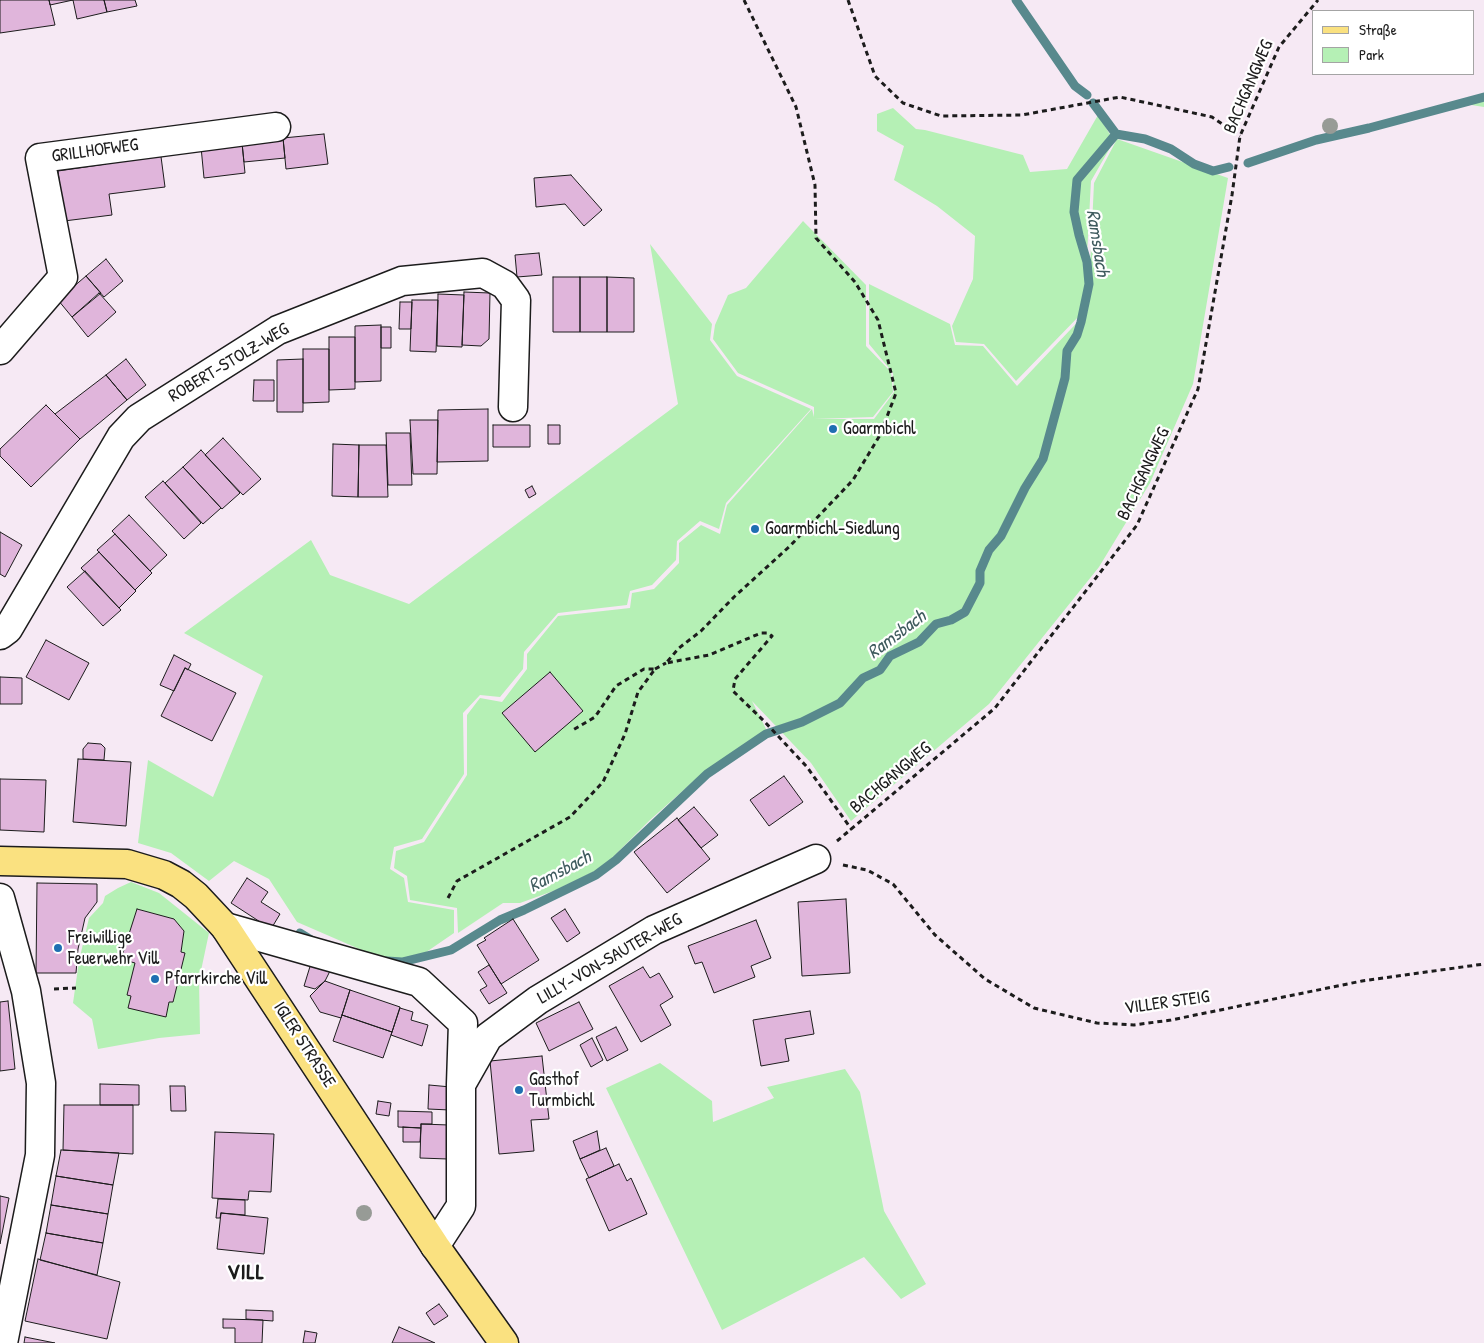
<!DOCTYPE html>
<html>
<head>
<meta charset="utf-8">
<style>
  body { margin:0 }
  #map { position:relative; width:1484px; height:1343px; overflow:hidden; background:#f6e9f4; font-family:"Patrick Hand",sans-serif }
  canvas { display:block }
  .legend { position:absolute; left:1312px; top:10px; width:162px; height:65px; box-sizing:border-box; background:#fff; border:1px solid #a4a4a4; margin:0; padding:6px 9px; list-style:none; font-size:15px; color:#1c1c1c }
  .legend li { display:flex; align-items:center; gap:10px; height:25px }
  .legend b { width:25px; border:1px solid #a4a4a4 }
</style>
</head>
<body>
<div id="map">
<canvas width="1484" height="1343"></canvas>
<ul class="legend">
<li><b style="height:6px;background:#fae180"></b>Straße</li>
<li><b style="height:14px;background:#b5f0b5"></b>Park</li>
</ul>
</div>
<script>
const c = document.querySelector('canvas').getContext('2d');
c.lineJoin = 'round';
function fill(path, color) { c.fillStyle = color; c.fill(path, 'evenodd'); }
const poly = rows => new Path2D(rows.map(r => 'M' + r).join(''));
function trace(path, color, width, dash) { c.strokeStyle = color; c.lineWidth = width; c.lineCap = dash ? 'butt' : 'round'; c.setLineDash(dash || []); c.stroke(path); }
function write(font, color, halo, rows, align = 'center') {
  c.font = font + ' "Patrick Hand",sans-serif'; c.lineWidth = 4.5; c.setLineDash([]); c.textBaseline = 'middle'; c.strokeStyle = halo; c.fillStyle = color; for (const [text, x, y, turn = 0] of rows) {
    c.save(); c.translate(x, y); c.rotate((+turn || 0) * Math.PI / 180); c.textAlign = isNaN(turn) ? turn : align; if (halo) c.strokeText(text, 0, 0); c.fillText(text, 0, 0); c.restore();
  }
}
fill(poly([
  [1484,93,1484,107,1459,103],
  [893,108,916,129,925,130,1023,155,1030,172,1067,169,1098,115,1114,141,1091,181,1084,311,1016,381,984,344,956,342,952,326,973,279,975,236,937,206,894,180,904,146,877,131,877,114],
  [1117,139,1228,178,1193,384,1150,483,1099,567,989,704,851,821,811,763,752,701,767,731,706,770,650,820,603,867,556,890,520,903,503,903,458,933,457,908,410,900,407,876,394,868,396,851,424,842,467,775,467,715,480,698,502,702,527,669,527,654,558,616,630,608,632,593,654,589,679,563,679,543,701,525,720,534,727,505,812,409,814,417,814,407,738,373,713,339,715,325,728,295,746,288,803,221,866,285,866,346,891,372,893,392,873,417,814,419,874,419,894,392,893,373,869,344,869,284,950,324,955,345,983,346,1017,386,1088,311,1094,183],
  [650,244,712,324,710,340,737,376,811,409,726,503,719,529,700,521,677,541,676,560,652,585,630,591,627,605,558,613,524,652,523,669,500,697,480,695,463,713,464,774,422,839,394,847,390,869,404,878,408,902,454,910,454,933,403,968,297,922,269,879,234,861,209,881,171,853,138,843,148,760,213,797,263,676,184,633,311,540,330,575,409,604,678,404],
  [131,882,159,893,209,933,199,980,200,1034,159,1038,98,1049,92,1019,73,1003,79,961,89,918,103,903,105,896,118,888],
  [137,909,174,919,184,931,181,952,185,953,173,1002,169,1002,166,1016,127,995,135,963,121,959],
  [660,1063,712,1101,713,1122,774,1098,767,1087,845,1069,860,1092,884,1211,926,1284,901,1299,864,1257,722,1330,606,1088]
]), '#b5f0b5');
trace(poly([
  [1016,0,1075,86,1087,95],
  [1093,103,1116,134],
  [1248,163,1316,140,1369,128,1484,97],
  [300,933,313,941],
  [387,961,402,962,451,950,500,920,524,910,596,875,616,860,707,774,766,734,802,722,840,703,863,678,880,670,890,656,919,642,936,624,951,620,965,612,980,583,980,571,989,550,1001,536,1025,488,1043,459,1065,378,1067,351,1077,335,1081,322,1089,284,1087,262,1079,235,1074,212,1077,180,1116,134,1145,139,1171,149,1194,164,1213,171,1229,167]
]), '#58898d', 9);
const building = poly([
  [0,0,49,0,55,25,0,33,0,0],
  [49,0,73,0,50,5,49,0],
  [73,0,104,0,107,12,77,19,73,0],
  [104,0,135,0,137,6,107,12,104,0],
  [324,134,328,164,286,169,283,138,324,134],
  [283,138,285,158,244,162,242,143,283,138],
  [242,143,245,173,204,178,201,147,242,143],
  [160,149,165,187,109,194,112,215,64,221,58,171,106,164,104,156,160,149],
  [571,175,602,210,584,226,565,204,536,207,534,178,571,175],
  [539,253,542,275,517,277,515,255,539,253],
  [106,259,123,281,104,297,86,276,106,259],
  [86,276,101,293,72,317,58,300,86,276],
  [553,277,580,277,580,332,553,332,553,277],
  [580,277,607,277,607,332,580,332,580,277],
  [607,277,634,278,634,332,607,332,607,277],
  [464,292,490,293,489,339,481,346,462,345,464,292],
  [99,293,116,312,88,337,72,317,99,293],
  [438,294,464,295,462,347,437,346,438,294],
  [412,300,438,300,436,352,410,351,412,300],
  [400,302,412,302,411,329,399,329,400,302],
  [381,325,381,381,355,382,355,326,381,325],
  [381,327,391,327,391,348,381,348,381,327],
  [329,337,355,337,355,389,329,390,329,337],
  [303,349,329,349,329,402,303,403,303,349],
  [126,359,146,385,127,400,106,375,126,359],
  [303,359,303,412,277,412,277,360,303,359],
  [106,375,127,400,80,439,55,414,106,375],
  [254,380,274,380,274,401,253,401,254,380],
  [46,405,80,439,31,487,0,456,0,449,46,405],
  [488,409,488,461,437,462,438,410,488,409],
  [410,420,438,420,437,474,413,474,410,420],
  [493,425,530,425,530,447,493,447,493,425],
  [548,425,560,425,560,444,548,444,548,425],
  [386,433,410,433,412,485,388,485,386,433],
  [223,438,261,479,243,495,205,455,223,438],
  [333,444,359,445,358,497,332,496,333,444],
  [359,445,386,445,388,497,358,497,359,445],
  [201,450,240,493,222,509,183,467,201,450],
  [183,467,221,508,203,524,165,483,183,467],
  [163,481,201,523,184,539,145,497,163,481],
  [532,486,536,494,529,498,525,490,532,486],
  [129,515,167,555,150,571,112,531,129,515],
  [0,532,22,545,5,577,0,574,0,532],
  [115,534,152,573,135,590,97,550,115,534],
  [99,552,136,591,119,608,81,568,99,552],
  [85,571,121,610,103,626,67,587,85,571],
  [46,640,89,663,69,700,26,677,46,640],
  [174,655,191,664,188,670,185,668,174,691,160,685,174,655],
  [185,668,236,693,212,741,161,716,185,668],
  [550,672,583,711,535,752,502,713,550,672],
  [0,677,22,678,22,704,0,704,0,677],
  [88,743,101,744,105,748,104,760,83,759,83,749,88,743],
  [78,759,131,762,126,826,73,822,78,759],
  [784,776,803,802,769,826,750,800,784,776],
  [0,779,46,780,44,832,0,830,0,779],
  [694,807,718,835,701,848,678,820,694,807],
  [677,818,710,859,667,893,634,852,677,818],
  [247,878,268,892,261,902,280,914,271,929,231,903,247,878],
  [37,883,97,884,97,902,85,918,78,949,76,973,36,973,37,883],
  [846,899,850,973,802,976,798,902,846,899],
  [137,909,174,919,184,931,181,952,185,953,173,1002,169,1002,166,1017,128,1008,131,996,127,995,135,963,121,959,137,909],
  [565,909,580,933,567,942,551,918,565,909],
  [513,919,539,960,501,984,477,945,486,940,484,938,513,919],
  [756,920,771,958,751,966,755,977,714,993,702,962,695,964,688,946,756,920],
  [312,960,332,967,325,981,315,989,304,986,312,960],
  [489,965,507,993,489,1004,480,990,487,986,478,972,489,965],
  [643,967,650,978,659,973,673,997,660,1005,671,1025,641,1042,609,986,643,967],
  [325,981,350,990,341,1018,320,1012,310,996,325,981],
  [350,990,400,1007,392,1032,342,1015,350,990],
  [8,1001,15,1069,0,1071,0,1002,8,1001],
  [579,1002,593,1029,549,1051,536,1023,579,1002],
  [400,1008,413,1012,411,1020,428,1025,422,1046,391,1035,400,1008],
  [810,1011,814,1034,785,1039,789,1061,761,1066,753,1020,810,1011],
  [342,1015,392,1032,383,1058,333,1041,342,1015],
  [616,1027,628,1050,607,1061,596,1037,616,1027],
  [592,1038,603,1060,591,1067,580,1045,592,1038],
  [542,1056,549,1119,531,1120,534,1151,499,1154,490,1061,542,1056],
  [100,1084,139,1085,139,1105,100,1105,100,1084],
  [429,1085,451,1087,450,1110,428,1109,429,1085],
  [170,1086,185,1086,186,1111,171,1111,170,1086],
  [378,1101,391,1103,389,1116,376,1114,378,1101],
  [64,1105,133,1105,133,1154,63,1150,64,1105],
  [398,1111,432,1112,432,1124,421,1124,421,1128,398,1127,398,1111],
  [421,1124,449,1125,448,1159,420,1158,421,1124],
  [403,1127,421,1128,420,1142,403,1142,403,1127],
  [597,1131,600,1150,580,1159,573,1141,597,1131],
  [215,1132,274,1134,271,1192,249,1191,248,1200,212,1198,215,1132],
  [606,1148,614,1166,589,1178,580,1159,606,1148],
  [61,1150,119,1153,113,1185,56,1176,61,1150],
  [619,1164,627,1181,631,1178,647,1214,609,1231,586,1179,619,1164],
  [56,1176,113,1185,108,1214,51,1205,56,1176],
  [0,1196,9,1198,0,1244,0,1196],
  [218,1199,245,1200,245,1215,221,1213,220,1218,216,1218,218,1199],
  [51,1205,108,1214,103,1243,46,1233,51,1205],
  [221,1213,268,1218,264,1254,217,1249,221,1213],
  [46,1233,103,1243,97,1275,40,1260,46,1233],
  [38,1259,120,1282,107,1339,25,1321,38,1259],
  [439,1304,448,1316,434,1325,426,1313,439,1304],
  [246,1310,273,1311,273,1321,246,1319,246,1310],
  [223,1319,263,1320,262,1343,235,1343,235,1328,223,1328,223,1319],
  [399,1327,435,1343,392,1343,399,1327],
  [305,1331,317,1333,315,1343,303,1343,305,1331],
  [25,1337,55,1343,24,1343,25,1337]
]);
fill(building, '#e0b5db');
trace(building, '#1c1c1c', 1);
const minor = poly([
  [0,350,63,277,40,158,276,127],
  [0,635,8,629,121,437,139,418,278,330,402,281,483,273,505,285,516,300,513,407],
  [0,898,26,991,41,1083,40,1155,3,1343],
  [225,927,419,982,463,1023,461,1084,461,1206,435,1246],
  [463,1081,488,1037,538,1000,654,930,816,859]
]);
const major = poly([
  [0,861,127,864,164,875,181,884,196,896,225,927,435,1246,504,1343]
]);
trace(minor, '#1c1c1c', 31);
trace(major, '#1c1c1c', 31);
trace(poly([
  [744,0,796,107,815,185,816,238,855,282,878,320,896,393,880,435,853,480,790,546,734,597,701,631,679,648,666,663,709,655,761,633,768,633,772,636,735,679,733,691,764,721,807,767,852,830],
  [848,0,875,76,903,103,941,116,1022,115,1120,97,1212,117,1240,136],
  [655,669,666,663],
  [837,841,995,708,1137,525,1198,389,1232,195,1240,136,1279,47,1318,0],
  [843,865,867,870,893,884,935,935,985,979,1034,1008,1097,1023,1134,1025,1171,1020,1362,981,1484,964],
  [448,898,457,881,570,817,603,782,625,734,638,692,655,669,644,669,616,686,595,717,573,730],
  [54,989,76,988]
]), '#1c1c1c', 3, [5, 4]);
trace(minor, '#fff', 28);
trace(major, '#fae180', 28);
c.fillStyle = '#979b96';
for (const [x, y] of [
  [1330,126],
  [364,1213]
]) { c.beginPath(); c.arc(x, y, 8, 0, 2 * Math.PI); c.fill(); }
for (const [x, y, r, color] of [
  [833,429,5,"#1f6fb2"],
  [755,529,5,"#1f6fb2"],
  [58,948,5,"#1f6fb2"],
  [155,979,5,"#1f6fb2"],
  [519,1090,5,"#1f6fb2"]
]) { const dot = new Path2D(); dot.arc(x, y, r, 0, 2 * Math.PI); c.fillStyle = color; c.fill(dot); trace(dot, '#fff', 2); }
write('18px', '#1c1c1c', '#fff', [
  ["BACHGANGWEG",1249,87,-67],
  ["GRILLHOFWEG",95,151,-8],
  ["ROBERT-STOLZ-WEG",229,363,-31],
  ["BACHGANGWEG",1144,474,-65],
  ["BACHGANGWEG",891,778,-40],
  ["LILLY-VON-SAUTER-WEG",610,959,-30],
  ["VILLER STEIG",1167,1003,-8],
  ["IGLER STRASSE",304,1045,57]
]);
write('18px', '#1c1c1c', '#fff', [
  ["Goarmbichl",843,429],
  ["Goarmbichl-Siedlung",765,529],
  ["Freiwillige",68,938],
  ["Feuerwehr Vill",68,959],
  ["Pfarrkirche Vill",165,979],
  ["Gasthof",529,1080],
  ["Turmbichl",529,1101]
], 'left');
write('italic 19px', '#3f5b5e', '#fff', [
  ["Ramsbach",1097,243,81],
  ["Ramsbach",897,635,-37],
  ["Ramsbach",560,872,-28]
]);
c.letterSpacing = '1px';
write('bold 22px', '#1c1c1c', '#fff', [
  ["VILL",246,1273]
]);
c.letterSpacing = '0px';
</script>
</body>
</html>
